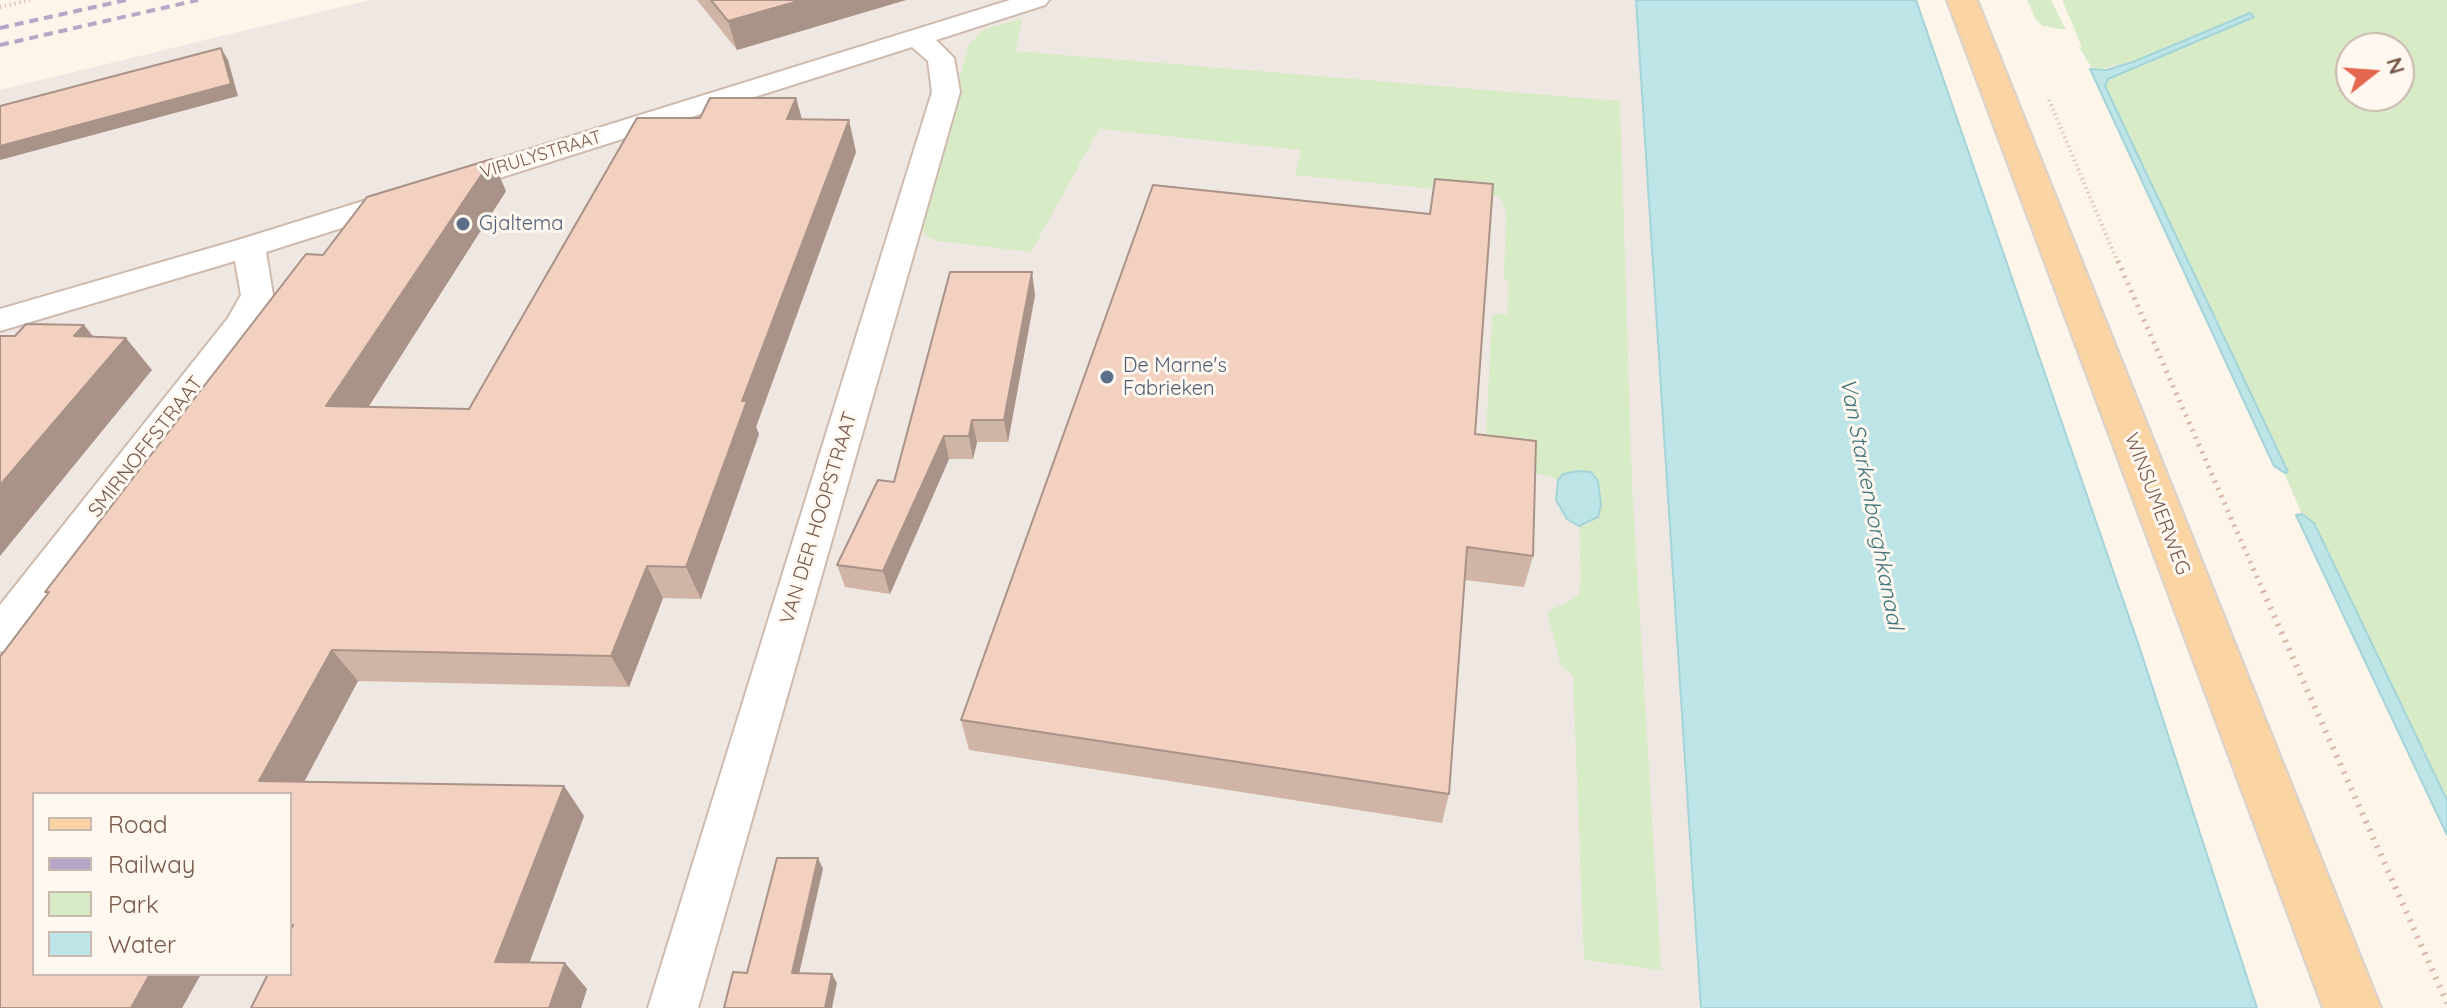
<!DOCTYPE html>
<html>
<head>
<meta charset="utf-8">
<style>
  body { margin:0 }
  #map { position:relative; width:2447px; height:1008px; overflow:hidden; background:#fdf4ea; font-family:Quicksand,sans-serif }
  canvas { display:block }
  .legend { position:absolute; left:32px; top:792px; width:260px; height:184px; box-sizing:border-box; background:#fff8f0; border:2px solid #c9b8ae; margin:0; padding:10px 14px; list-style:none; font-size:24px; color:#78594c }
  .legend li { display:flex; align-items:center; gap:16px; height:40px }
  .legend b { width:40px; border:2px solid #c9b8ae }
  .north { position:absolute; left:2335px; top:32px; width:80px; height:80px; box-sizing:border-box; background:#fff8f0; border:2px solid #c9b8ae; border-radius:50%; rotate:73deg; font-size:22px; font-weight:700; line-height:32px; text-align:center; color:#78594c }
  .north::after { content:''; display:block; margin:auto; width:28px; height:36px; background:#e66750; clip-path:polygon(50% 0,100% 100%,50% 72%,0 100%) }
</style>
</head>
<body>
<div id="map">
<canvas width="2447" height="1008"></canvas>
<ul class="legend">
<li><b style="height:10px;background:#fad4a3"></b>Road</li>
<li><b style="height:10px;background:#b6a6c8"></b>Railway</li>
<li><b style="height:22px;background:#d8ebc7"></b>Park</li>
<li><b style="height:22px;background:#bde4e7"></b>Water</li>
</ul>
<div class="north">N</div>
</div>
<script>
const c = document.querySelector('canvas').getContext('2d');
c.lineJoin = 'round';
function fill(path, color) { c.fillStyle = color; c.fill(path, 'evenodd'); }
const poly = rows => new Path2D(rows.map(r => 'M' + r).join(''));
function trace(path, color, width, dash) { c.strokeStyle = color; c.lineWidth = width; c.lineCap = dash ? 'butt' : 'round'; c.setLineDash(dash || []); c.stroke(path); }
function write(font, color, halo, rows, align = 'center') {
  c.font = font + ' Quicksand,sans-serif'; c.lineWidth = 6; c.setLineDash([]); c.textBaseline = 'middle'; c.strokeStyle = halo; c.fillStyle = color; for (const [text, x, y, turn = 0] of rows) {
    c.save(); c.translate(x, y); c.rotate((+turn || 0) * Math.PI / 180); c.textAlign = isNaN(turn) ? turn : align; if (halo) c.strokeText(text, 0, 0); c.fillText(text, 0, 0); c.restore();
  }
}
fill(poly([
  [370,0,1653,0,1748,1008,0,1008,0,90],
  [34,794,290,794,290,974,34,974]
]), '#eee7e2');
fill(poly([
  [2027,0,2051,0,2066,30,2043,26,2036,20],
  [2062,0,2447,0,2447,800,2314,523,2302,514,2284,473,2288,472,2105,86,2108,79,2254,16,2133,62,2099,69,2092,68,2079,47,2082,47],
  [2351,48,2399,48,2399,96,2351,96],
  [1023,18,1015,51,1620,101,1632,484,1661,970,1584,960,1573,675,1561,666,1547,612,1578,596,1581,579,1579,526,1589,524,1564,473,1558,480,1485,457,1492,314,1507,314,1509,282,1504,280,1506,213,1501,199,1493,195,1295,175,1301,150,1099,129,1031,252,938,241,929,238,918,225,969,45,982,30]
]), '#d8ebc7');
const water = poly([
  [1636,0,1916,0,2140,649,2257,1008,1701,1008,1636,0],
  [2250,13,2254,17,2108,79,2105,86,2288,472,2285,473,2274,466,2090,69,2106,70,2133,62,2250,13],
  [1578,471,1591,472,1598,481,1601,505,1598,517,1579,526,1567,519,1556,500,1558,480,1563,474,1578,471],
  [2302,514,2314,523,2447,800,2447,835,2296,515,2302,514]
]);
fill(water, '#bde4e7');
trace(water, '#a3d4d9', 2);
const minor = poly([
  [1010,0,1049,0,1045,5,936,40,954,58,960,92,698,1008,648,1008,932,92,928,61,912,47,266,252,273,295,254,331,15,647,0,652,0,605,228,318,241,295,235,261,0,331,0,309,238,240,1010,0]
]);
const primary = poly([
  [1947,0,1977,0,2381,1008,2323,1008,1947,0]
]);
trace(minor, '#cfbbae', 4);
trace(primary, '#d9d1cd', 4);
trace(poly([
  [0,7,30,0],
  [2049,100,2118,263]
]), '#d8b4a3', 4, [1, 4]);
trace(poly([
  [2118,261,2264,593]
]), '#d8b4a3', 5, [2, 6]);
trace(poly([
  [2263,591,2447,1003]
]), '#d8b4a3', 6, [2, 7]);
fill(minor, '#fff');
fill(primary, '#fad4a3');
trace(poly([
  [0,28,126,0],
  [0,45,198,0]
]), '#b6a6c8', 4, [9, 6]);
fill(poly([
  [697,0,906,0,737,50],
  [796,98,802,120,856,152,756,427,759,434,701,599,663,598,629,687,358,681,304,782,564,786,584,816,529,962,565,963,587,989,290,974,290,794,34,974,201,974,182,1008,0,1008,47,594,45,592,323,255,506,191,368,407,469,409,700,118],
  [1435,179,1475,434,1533,556,1524,587,1465,580,1449,794,1442,823,969,750,961,720,1430,214],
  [1035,295,1008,442,977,442,973,459,949,459,890,594,845,587,837,565,894,482]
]), '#d0b4a6');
fill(poly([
  [802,0,906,0,737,50,728,21],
  [221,48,228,60,238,96,0,160,0,146],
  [796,98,805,130,787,119],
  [849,120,856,152,756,427,759,434,701,599,686,567,742,401],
  [492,159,506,191,348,439,326,406],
  [1032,272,1035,295,1008,442,1004,420],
  [84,325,109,356,126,338,152,370,0,556,0,485,74,336],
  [972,420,977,442,973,459,969,436],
  [944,436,949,459,890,594,883,571],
  [647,566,663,598,629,687,611,656],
  [332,650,358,681,290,808,259,781],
  [564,786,584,816,520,988,495,962],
  [818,858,823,869,797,983,792,973],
  [565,963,587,989,581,1008,549,1008],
  [150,974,201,974,182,1008,131,1008],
  [832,974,837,983,832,1008,825,1008]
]), '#a99287');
const building = poly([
  [711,0,802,0,728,21,711,0],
  [221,48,231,84,0,146,0,106,221,48],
  [710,98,796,98,787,119,849,120,742,401,747,401,686,567,647,566,611,656,332,650,259,781,564,786,495,962,565,963,549,1008,251,1008,268,974,290,974,290,931,293,925,290,925,290,794,34,794,34,974,150,974,131,1008,0,1008,0,657,49,592,45,592,306,254,323,255,367,197,492,159,326,406,469,409,637,118,700,118,710,98],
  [1435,179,1493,184,1475,434,1536,441,1533,556,1467,547,1449,794,961,720,1153,185,1430,214,1435,179],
  [950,272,1032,272,1004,420,972,420,969,436,944,436,883,571,837,565,878,480,894,482,950,272],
  [26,324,84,325,74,336,126,338,0,485,0,336,15,336,26,324],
  [777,858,818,858,792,973,832,974,825,1008,724,1008,733,972,747,973,777,858]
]);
fill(building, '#f2d1c1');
trace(building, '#a99287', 2);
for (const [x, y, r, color] of [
  [463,224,8,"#5c6f8a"],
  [1107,377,8,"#5c6f8a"]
]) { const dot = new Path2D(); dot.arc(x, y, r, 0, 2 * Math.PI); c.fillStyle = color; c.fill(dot); trace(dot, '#fff8f0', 3); }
write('18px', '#78594c', '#fff8f0', [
  ["VIRULYSTRAAT",541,155,-17]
]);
write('20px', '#4e5e75', '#fff8f0', [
  ["Gjaltema",479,224],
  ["De Marne's",1123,366],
  ["Fabrieken",1123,389]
], 'left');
write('20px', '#78594c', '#fff8f0', [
  ["SMIRNOFFSTRAAT",146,447,-52],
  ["WINSUMERWEG",2157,504,69],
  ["VAN DER HOOPSTRAAT",819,518,-73]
]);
write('italic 22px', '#40767d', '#fff8f0', [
  ["Van Starkenborghkanaal",1871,504,79]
]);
</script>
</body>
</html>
